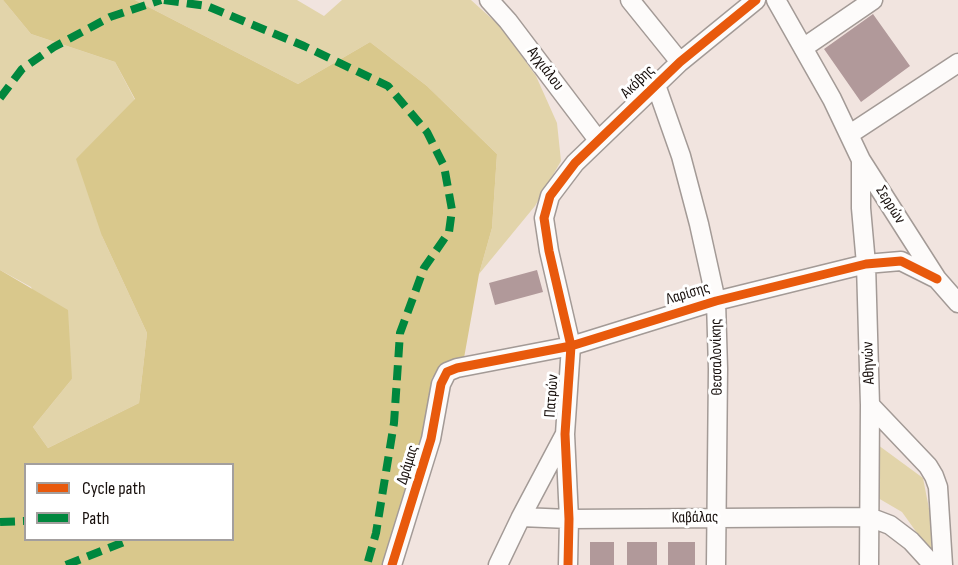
<!DOCTYPE html>
<html>
<head>
<meta charset="utf-8">
<style>
  body { margin:0 }
  #map { position:relative; width:958px; height:565px; overflow:hidden; background:#f1e4df; font-family:"Sofia Sans Condensed",sans-serif }
  canvas { display:block }
  .legend { position:absolute; left:24px; top:463px; width:210px; height:78px; box-sizing:border-box; background:#fff; border:2px solid #a39f9e; margin:0; padding:8px 10px; list-style:none; font-size:18px; color:#18100d }
  .legend li { display:flex; align-items:center; gap:12px; height:30px }
  .legend b { width:30px; border:2px solid #a39f9e }
</style>
</head>
<body>
<div id="map">
<canvas width="958" height="565"></canvas>
<ul class="legend">
<li><b style="height:8px;background:#e8590c"></b>Cycle path</li>
<li><b style="height:8px;background:#00873e"></b>Path</li>
</ul>
</div>
<script>
const c = document.querySelector('canvas').getContext('2d');
c.lineJoin = 'round';
function fill(path, color) { c.fillStyle = color; c.fill(path, 'evenodd'); }
const poly = rows => new Path2D(rows.map(r => 'M' + r).join(''));
function trace(path, color, width, dash) { c.strokeStyle = color; c.lineWidth = width; c.lineCap = dash ? 'butt' : 'round'; c.setLineDash(dash || []); c.stroke(path); }
function write(font, color, halo, rows, align = 'center') {
  c.font = font + ' "Sofia Sans Condensed",sans-serif'; c.lineWidth = 6; c.setLineDash([]); c.textBaseline = 'middle'; c.strokeStyle = halo; c.fillStyle = color; for (const [text, x, y, turn = 0] of rows) {
    c.save(); c.translate(x, y); c.rotate((+turn || 0) * Math.PI / 180); c.textAlign = isNaN(turn) ? turn : align; if (halo) c.strokeText(text, 0, 0); c.fillText(text, 0, 0); c.restore();
  }
}
fill(poly([
  [0,0,3,0,31,34,115,62,135,100,102,236,147,333,139,403,48,448,33,427,72,379,31,287,0,270],
  [135,0,297,0,324,16,342,0,471,0,501,27,536,76,557,123,561,161,535,206,479,274,492,228,497,154,427,86,370,42,298,84],
  [878,445,923,478,940,565,902,512,878,498]
]), '#e2d4aa');
fill(poly([
  [3,0,135,0,298,84,370,42,427,86,497,154,492,228,479,274,464,358,448,362,432,378,410,502,388,565,0,565,0,270,68,310,72,379,33,427,48,448,139,403,147,333,102,236,76,159,135,99,115,62,31,34],
  [26,464,232,464,232,540,26,540]
]), '#d9c88c');
fill(poly([
  [873,14,910,66,861,102,824,49],
  [537,270,543,292,495,305,489,283],
  [590,542,614,542,614,565,590,565],
  [627,542,657,542,657,565,627,565],
  [668,542,695,542,695,565,668,565]
]), '#b1999a');
const minor = poly([
  [489,0,508,21,598,140],
  [630,0,680,62],
  [776,0,832,99,861,160,937,279,958,303],
  [803,48,873,0],
  [656,85,681,156,699,224,716,301,718,369,716,565],
  [850,134,958,63],
  [861,160,861,208,866,264,870,405,869,565],
  [870,405,928,466,934,476,938,487,943,565],
  [521,517,569,519,869,517,890,525,911,541,933,565],
  [392,565,431,439,441,384,447,372,457,368,571,346,716,301,866,264,901,261,937,279],
  [498,565,521,517,565,434],
  [568,565,569,519,565,434,571,346,549,251,544,218,550,196,575,163,680,62,756,0]
]);
trace(minor, '#a39a96', 21);
trace(minor, '#fdfbfa', 18);
trace(poly([
  [164,0,207,6,304,46,388,86,427,132,444,166,452,210,449,232,424,268,400,333,394,423,376,533,367,565],
  [0,98,22,69,54,47,110,17,161,0],
  [0,522,26,521],
  [66,565,129,540]
]), '#00873e', 8, [15, 8]);
trace(poly([
  [392,565,431,439,441,384,447,372,457,368,571,346,716,301,866,264,901,261,937,279],
  [568,565,569,519,565,434,571,346,549,251,544,218,550,196,575,163,680,62,756,0]
]), '#e8590c', 9);
write('16px', '#18100d', '#fff', [
  ["Αγχιάλου",545,69,53],
  ["Ακόβης",638,82,-44],
  ["Σερρών",890,205,58],
  ["Λαρίσης",688,294,-17],
  ["Θεσσαλονίκης",717,357,-91],
  ["Αθηνών",869,363,-92],
  ["Πατρών",552,396,-86],
  ["Δράμας",408,465,-73],
  ["Καβάλας",695,518,-1]
]);
</script>
</body>
</html>
